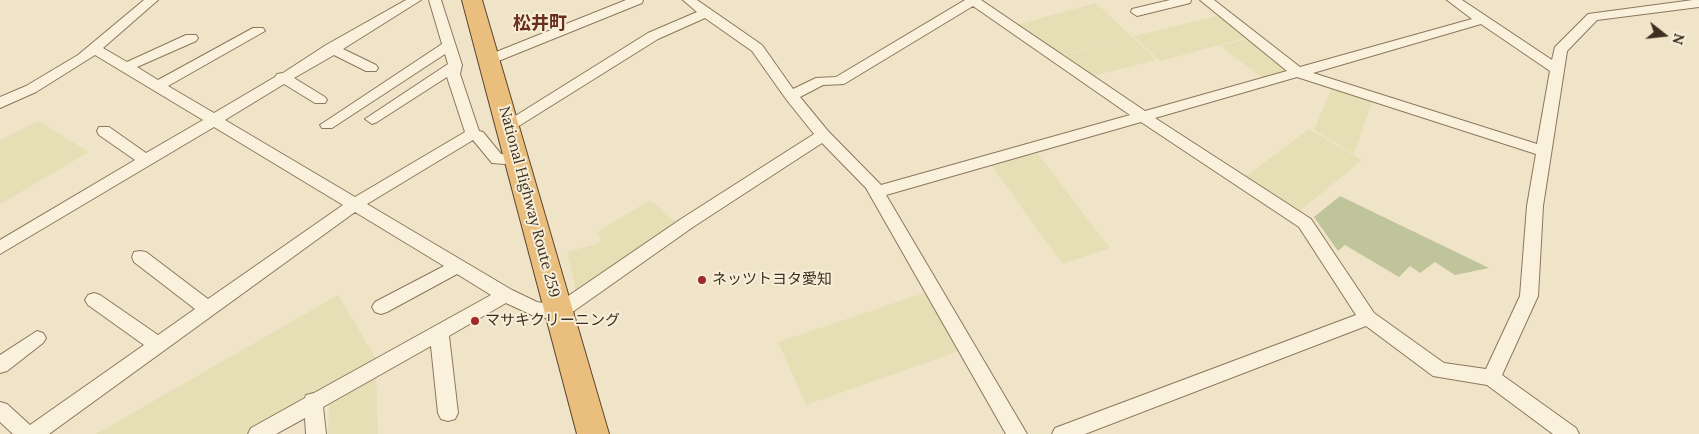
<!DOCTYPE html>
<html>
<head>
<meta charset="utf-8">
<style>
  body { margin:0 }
  #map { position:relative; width:1699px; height:434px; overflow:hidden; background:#f0e4c8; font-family:Lora,serif }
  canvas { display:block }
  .north { position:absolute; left:1639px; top:10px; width:50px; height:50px; -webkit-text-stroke:4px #f7eed8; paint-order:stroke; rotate:106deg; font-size:14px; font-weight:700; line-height:20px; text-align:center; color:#3d2e20 }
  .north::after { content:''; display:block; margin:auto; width:18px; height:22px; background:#3d2e20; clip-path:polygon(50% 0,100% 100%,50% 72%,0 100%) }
</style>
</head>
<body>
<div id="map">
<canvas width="1699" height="434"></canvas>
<div class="north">N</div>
</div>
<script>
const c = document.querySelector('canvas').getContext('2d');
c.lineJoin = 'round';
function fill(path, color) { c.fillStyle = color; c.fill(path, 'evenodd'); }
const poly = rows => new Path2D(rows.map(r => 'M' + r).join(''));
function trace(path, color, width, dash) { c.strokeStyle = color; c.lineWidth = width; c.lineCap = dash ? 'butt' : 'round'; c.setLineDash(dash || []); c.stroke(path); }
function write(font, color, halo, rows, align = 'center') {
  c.font = font + ' Lora,"Noto Sans JP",serif'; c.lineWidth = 4; c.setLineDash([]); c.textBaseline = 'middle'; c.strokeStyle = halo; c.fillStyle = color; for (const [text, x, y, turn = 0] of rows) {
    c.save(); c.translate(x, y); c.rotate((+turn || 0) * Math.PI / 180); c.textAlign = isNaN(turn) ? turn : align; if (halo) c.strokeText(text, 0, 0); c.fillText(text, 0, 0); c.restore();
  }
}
fill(poly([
  [1096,3,1132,37,1061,55,1016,25],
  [1222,15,1249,37,1160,61,1134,36],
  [1133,37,1156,60,1093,76,1064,55],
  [1250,38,1289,72,1262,78,1221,46],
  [1331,89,1372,102,1354,154,1314,130],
  [38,121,89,152,0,204,0,140],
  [1309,129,1362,160,1300,211,1246,176],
  [1037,153,1110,248,1062,264,992,166],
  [650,200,678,224,576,291,567,252,596,244,601,240,597,232],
  [927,292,962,350,806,405,778,342],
  [338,295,378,362,247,434,96,434],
  [376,375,378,434,328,434,329,402]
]), '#e6deb5');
fill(poly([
  [1340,196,1489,268,1455,275,1435,262,1420,273,1410,266,1399,277,1345,245,1338,251,1314,217]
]), '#bfc49a');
const minor = poly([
  [144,0,158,0,103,48,127,62,186,35,196,35,198,38,196,41,137,67,158,80,253,28,263,28,265,31,168,86,214,113,275,77,277,74,283,73,326,45,406,0,421,0,343,49,376,65,378,68,376,71,366,71,334,55,294,78,325,97,327,100,325,103,315,103,284,84,225,120,355,197,465,132,447,77,377,122,372,124,365,119,448,64,445,54,332,128,322,128,320,125,442,44,429,0,441,0,462,65,460,74,479,131,483,132,501,154,518,155,523,156,526,160,523,164,518,165,492,163,473,140,367,204,512,290,537,302,555,305,681,219,814,134,786,99,752,51,705,18,658,39,514,129,504,129,502,126,504,123,648,33,697,12,683,0,697,0,762,45,793,89,816,78,836,77,965,0,981,0,1145,111,1287,71,1200,0,1214,0,1300,67,1472,19,1447,0,1462,0,1552,60,1555,47,1588,14,1693,0,1699,0,1699,7,1597,20,1567,51,1543,206,1538,296,1502,375,1576,428,1579,434,1553,434,1487,385,1433,376,1366,326,1085,434,1052,434,1055,428,1356,315,1299,227,1141,122,886,195,1027,434,1006,434,866,188,822,143,693,227,564,318,558,320,534,316,506,303,449,336,458,413,455,419,448,421,441,419,438,413,431,346,323,407,326,434,306,434,305,418,276,434,248,434,251,428,305,398,306,395,314,393,491,295,457,274,387,312,381,314,375,312,372,307,375,302,444,266,355,212,49,434,13,434,0,422,0,402,7,404,30,425,144,345,88,305,85,300,88,295,94,293,100,295,158,335,195,309,134,262,132,257,134,252,140,251,146,252,208,299,343,205,214,127,0,254,0,240,135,160,99,135,97,131,99,127,109,127,146,153,203,120,95,55,36,92,0,108,0,97,26,86,78,55,144,0],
  [973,6,1130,115,881,185,828,131,800,97,823,85,844,84,973,6],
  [1481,24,1550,71,1537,144,1313,73,1481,24],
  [1297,77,1536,154,1527,206,1520,296,1486,369,1444,363,1374,313,1311,219,1155,118,1297,77],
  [626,0,643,0,642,3,496,62,491,63,484,59,486,56,626,0],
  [1170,0,1191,0,1190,3,1137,16,1131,12,1132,9,1170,0],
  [37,331,43,333,46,338,43,343,7,371,0,373,0,355,37,331]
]);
const trunk = poly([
  [462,0,482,0,609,434,577,434,462,0]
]);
trace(minor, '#8d765c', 2);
trace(trunk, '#5b4430', 2);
fill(minor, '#faf1dc');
fill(trunk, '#eabe7c');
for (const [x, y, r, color] of [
  [702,280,5,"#9e2a2b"],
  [475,321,5,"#9e2a2b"]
]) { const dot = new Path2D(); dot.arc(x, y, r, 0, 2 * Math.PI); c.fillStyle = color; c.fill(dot); trace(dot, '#f7eed8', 2); }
write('15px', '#3d2e20', '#f7eed8', [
  ["National Highway Route 259",529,202,75]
]);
write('15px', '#3d2e20', '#f7eed8', [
  ["ネッツトヨタ愛知",712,280],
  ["マサキクリーニング",485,321]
], 'left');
write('bold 18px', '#6b2e1e', '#f7eed8', [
  ["松井町",540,24]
]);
</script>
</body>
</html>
